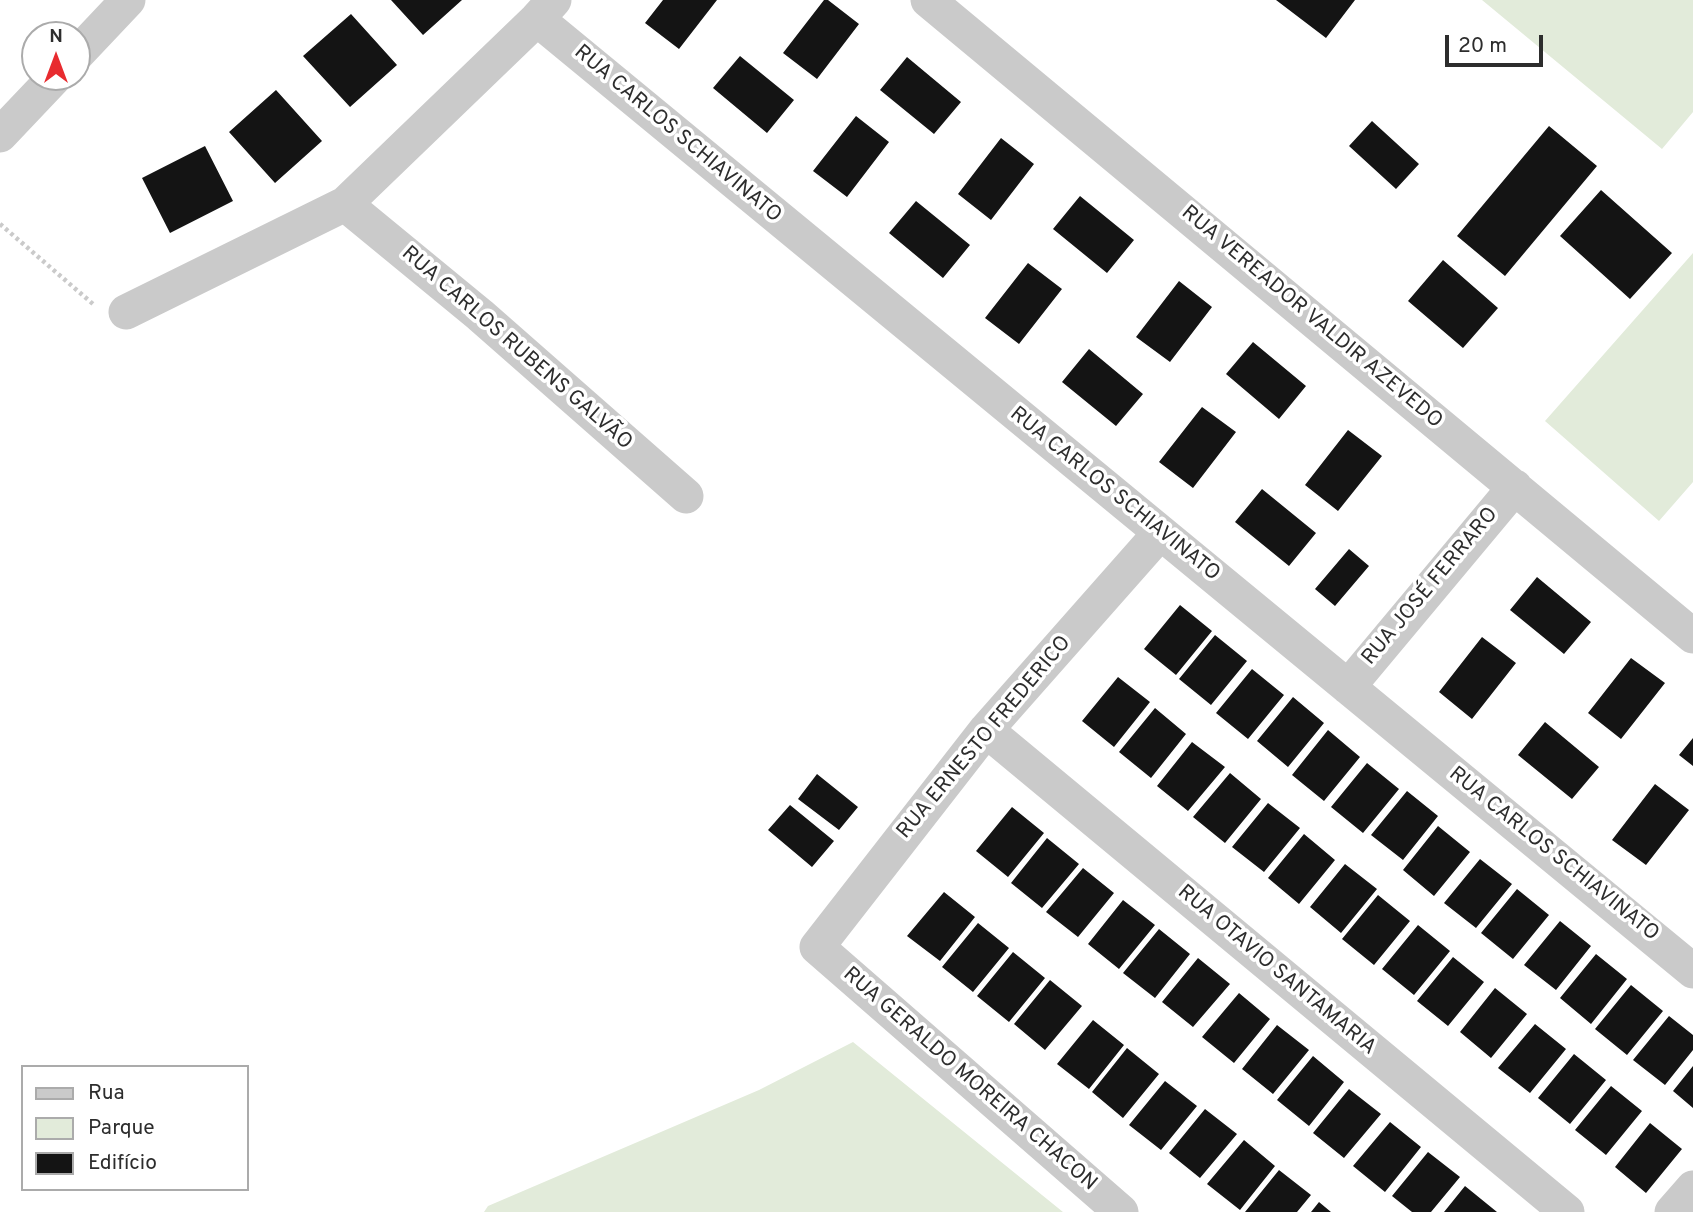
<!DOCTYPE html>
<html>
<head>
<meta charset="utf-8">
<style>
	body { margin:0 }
	#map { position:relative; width:1693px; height:1212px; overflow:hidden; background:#fff; font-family:Overpass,sans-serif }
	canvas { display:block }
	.legend { position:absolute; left:21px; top:1065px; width:228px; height:126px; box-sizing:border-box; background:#fff; border:2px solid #ababab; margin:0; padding:9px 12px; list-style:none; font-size:21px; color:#2d2d2d }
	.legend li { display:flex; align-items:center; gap:14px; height:35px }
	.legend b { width:35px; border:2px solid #ababab }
	.north { position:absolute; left:21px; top:21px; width:70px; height:70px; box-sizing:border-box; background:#fff; border:2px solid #ababab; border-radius:50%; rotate:0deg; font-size:19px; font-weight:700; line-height:28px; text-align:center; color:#2d2d2d }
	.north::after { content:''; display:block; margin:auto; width:24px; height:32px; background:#e82b2f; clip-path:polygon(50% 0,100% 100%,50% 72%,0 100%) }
	.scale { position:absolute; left:1445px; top:35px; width:98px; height:32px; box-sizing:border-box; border:4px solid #2d2d2d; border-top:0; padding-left:9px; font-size:21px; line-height:24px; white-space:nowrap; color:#2d2d2d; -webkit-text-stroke:5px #fff; paint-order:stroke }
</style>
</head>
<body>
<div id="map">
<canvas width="1693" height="1212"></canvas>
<ul class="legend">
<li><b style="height:9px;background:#cacaca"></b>Rua</li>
<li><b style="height:19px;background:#e2ebda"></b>Parque</li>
<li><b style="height:19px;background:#141414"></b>Edifício</li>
</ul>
<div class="north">N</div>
<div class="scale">20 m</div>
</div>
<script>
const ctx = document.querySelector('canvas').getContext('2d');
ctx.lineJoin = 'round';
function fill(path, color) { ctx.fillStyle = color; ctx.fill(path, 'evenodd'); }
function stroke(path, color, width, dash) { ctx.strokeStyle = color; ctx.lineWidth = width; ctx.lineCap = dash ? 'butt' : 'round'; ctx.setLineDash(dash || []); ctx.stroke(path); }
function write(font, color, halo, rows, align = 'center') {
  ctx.font = font + ' Overpass,sans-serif'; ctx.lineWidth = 7; ctx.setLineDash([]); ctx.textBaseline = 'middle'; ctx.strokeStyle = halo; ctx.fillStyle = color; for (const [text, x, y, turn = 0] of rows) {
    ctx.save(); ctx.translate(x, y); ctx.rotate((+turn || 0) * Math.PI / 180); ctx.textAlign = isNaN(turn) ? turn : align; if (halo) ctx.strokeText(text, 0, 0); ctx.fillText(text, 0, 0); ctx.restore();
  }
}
const green = new Path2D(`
	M1482,0h211v112l-31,37z
	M1693,253v229l-34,39 -114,-100z
	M853,1042l210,170h-579l4,-6 271,-116z`);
const building = new Path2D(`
	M391,0h71l-39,35z
	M663,0h54l-38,49 -34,-26z
	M824,0h4l31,24 -42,55 -34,-26z
	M1276,0h79l-29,38z
	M351,14l46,51 -47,42 -47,-51z
	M740,56l54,44 -27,33 -54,-45z
	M907,57l54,45 -27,32 -54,-44z
	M276,90l46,51 -47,42 -46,-51z
	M856,116l33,26 -42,55 -34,-26z
	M1372,121l47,43 -23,25 -47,-43z
	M1549,126l48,40 -92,110 -48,-40z
	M1001,138l33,26 -43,56 -33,-26z
	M205,146l28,55 -63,32 -28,-55z
	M1601,190l71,63 -42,46 -70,-63z
	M1080,196l54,44 -27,33 -54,-44z
	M916,201l54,44 -27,33 -54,-45z
	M1443,260l55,48 -35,40 -55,-47z
	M1028,263l34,26 -43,55 -34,-26z
	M1179,281l33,26 -42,55 -34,-25z
	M1253,342l53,44 -27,33 -53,-45z
	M1089,349l54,45 -27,32 -54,-44z
	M1202,407l34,25 -43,56 -34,-26z
	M1348,430l34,26 -44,55 -33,-26z
	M1262,489l54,44 -27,33 -54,-44z
	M1349,549l20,17 -34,40 -20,-17z
	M1537,577l54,45 -27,32 -54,-44z
	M1180,605l32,26 -36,44 -32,-26z
	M1215,635l32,26 -36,44 -32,-26z
	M1482,637l34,26 -44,56 -33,-27z
	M1631,658l34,25 -44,56 -33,-26z
	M1252,669l32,26 -36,44 -32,-26z
	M1118,677l32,25 -36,45 -32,-26z
	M1293,697l31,26 -36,44 -31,-26z
	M1155,708l31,26 -35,44 -32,-26z
	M1545,722l54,45 -27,32 -54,-44z
	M1328,730l32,27 -36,44 -32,-26z
	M1693,738v28l-14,-11z
	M1192,742l33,25 -37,44 -31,-25z
	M1367,763l32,26 -36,44 -32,-26z
	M1230,773l31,26 -36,44 -32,-26z
	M817,774l41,33 -19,23 -41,-31z
	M1655,784l34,26 -43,55 -34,-25z
	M1407,791l31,25 -35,44 -32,-25z
	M1268,803l32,25 -36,44 -32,-25z
	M790,805l44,36 -22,26 -44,-37z
	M1012,807l32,26 -36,44 -32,-26z
	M1438,826l32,26 -36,44 -31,-26z
	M1304,834l31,26 -36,44 -31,-26z
	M1047,838l32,26 -37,44 -31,-25z
	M1480,859l32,25 -36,44 -32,-25z
	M1345,864l32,25 -36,44 -31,-26z
	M1083,868l31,25 -36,44 -32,-25z
	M1517,889l32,26 -36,44 -32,-26z
	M944,892l31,25 -35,44 -33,-25z
	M1378,895l32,26 -36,44 -32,-26z
	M1123,900l32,25 -36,44 -31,-25z
	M1560,921l31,25 -35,44 -32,-25z
	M978,923l31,25 -36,44 -31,-25z
	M1418,925l32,26 -36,44 -32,-26z
	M1159,929l31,25 -35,44 -32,-25z
	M1013,952l32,26 -36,44 -32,-26z
	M1596,954l31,25 -36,45 -31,-26z
	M1453,957l31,25 -36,44 -31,-25z
	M1198,958l32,26 -37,43 -31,-25z
	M1050,980l32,26 -37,44 -31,-26z
	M1631,985l32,26 -36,44 -32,-26z
	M1495,988l32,26 -36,44 -31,-26z
	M1239,993l31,26 -36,44 -32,-26z
	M1669,1016l24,19v15l-28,35 -32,-25z
	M1093,1020l31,25 -35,44 -32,-25z
	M1535,1024l31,25 -36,44 -32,-25z
	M1277,1025l32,25 -36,44 -31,-25z
	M1127,1048l32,26 -36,44 -31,-26z
	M1574,1054l32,26 -36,44 -32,-26z
	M1313,1056l31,26 -35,44 -32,-26z
	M1693,1066v42l-20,-17z
	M1165,1081l32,25 -36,44 -32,-25z
	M1611,1086l31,25 -36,44 -31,-25z
	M1349,1089l32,25 -37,44 -31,-25z
	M1205,1109l32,25 -37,44 -31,-25z
	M1390,1122l31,25 -36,45 -32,-26z
	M1650,1123l32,26 -36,44 -31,-26z
	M1244,1140l31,26 -35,44 -33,-26z
	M1428,1152l32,25 -29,35h-19l-20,-16z
	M1279,1170l32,25 -14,17h-52z
	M1465,1186l32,26h-53z
	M1319,1202l12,10h-20z`);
const path = new Path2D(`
	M0,224l93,80`);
const minor = new Path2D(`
	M928,0l765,636
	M537,19l1156,952
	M77,54l51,-54
	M0,135l55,-58
	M345,204l135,111 206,181
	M126,312l219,-108 192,-185 17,-19
	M1348,687l167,-200
	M986,730l581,482
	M1121,1212l-304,-265 169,-217 174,-197
	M1672,1212l21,-24`);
const streetNames = [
	["RUA CARLOS SCHIAVINATO",677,135,40],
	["RUA VEREADOR VALDIR AZEVEDO",1311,318,40],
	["RUA CARLOS RUBENS GALVÃO",516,349,41],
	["RUA CARLOS SCHIAVINATO",1114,495,39],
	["RUA JOSÉ FERRARO",1431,587,-50],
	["RUA ERNESTO FREDERICO",985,738,-50],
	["RUA CARLOS SCHIAVINATO",1553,855,39],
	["RUA OTAVIO SANTAMARIA",1276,971,40],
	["RUA GERALDO MOREIRA CHACON",969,1080,41]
];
fill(green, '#e2ebda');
fill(building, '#141414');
stroke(path, '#cacaca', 4.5, [3.5, 3.5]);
stroke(minor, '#cacaca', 35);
write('21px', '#2d2d2d', '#fff', streetNames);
</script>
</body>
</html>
